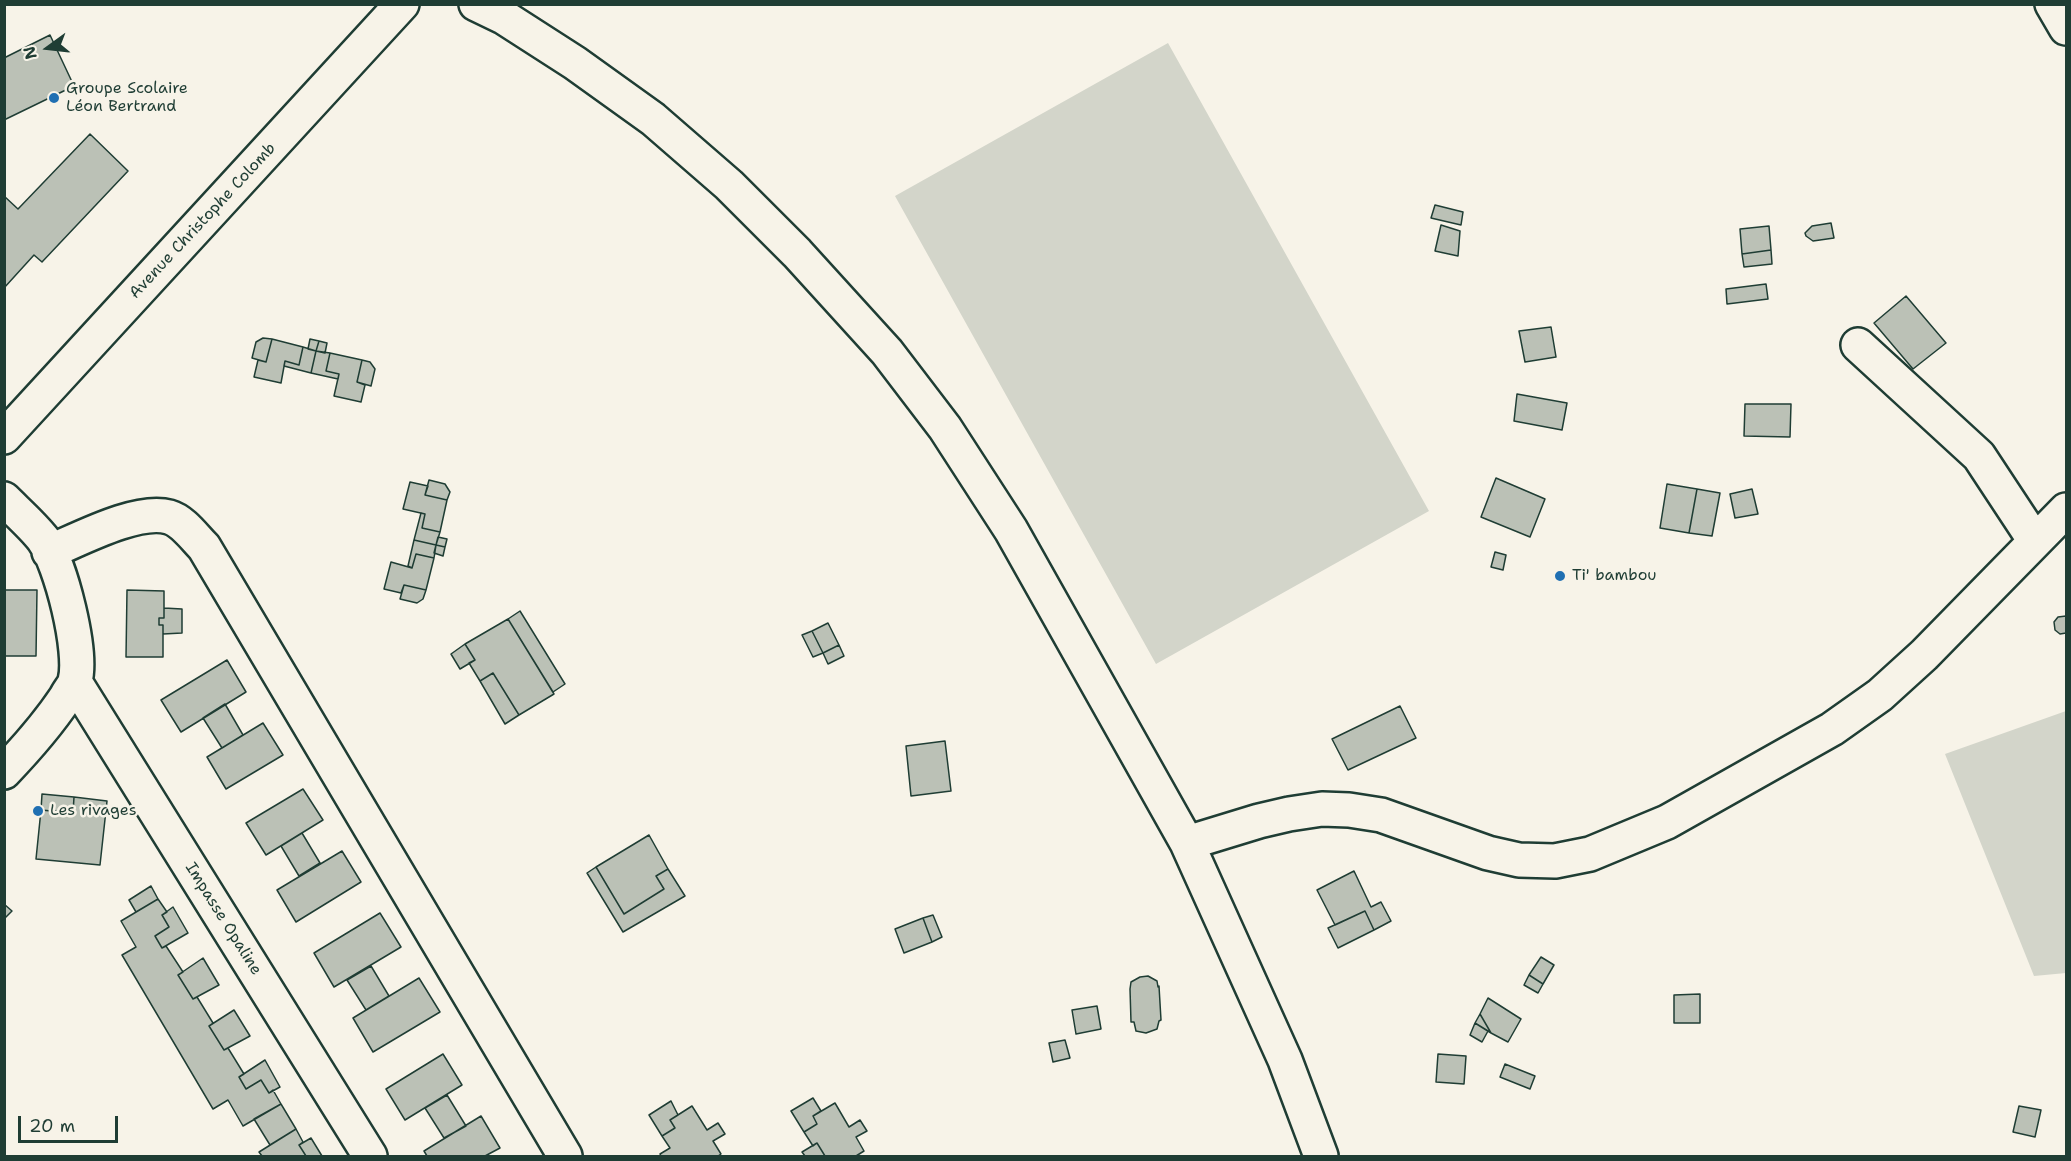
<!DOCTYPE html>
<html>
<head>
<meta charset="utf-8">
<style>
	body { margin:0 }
	#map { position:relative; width:2071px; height:1161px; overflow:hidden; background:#f7f3e8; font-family:"Shantell Sans",sans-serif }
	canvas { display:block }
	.frame { position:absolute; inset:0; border:6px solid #1f3d34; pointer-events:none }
	.north { position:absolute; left:18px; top:18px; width:60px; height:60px; -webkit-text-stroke:4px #f7f3e8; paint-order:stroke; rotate:255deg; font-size:16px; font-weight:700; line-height:24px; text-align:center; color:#1f3d34 }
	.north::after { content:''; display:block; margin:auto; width:21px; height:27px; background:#1f3d34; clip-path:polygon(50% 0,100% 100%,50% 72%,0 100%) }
	.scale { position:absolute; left:18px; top:1116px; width:100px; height:27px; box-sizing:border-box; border:3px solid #1f3d34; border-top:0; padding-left:8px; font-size:18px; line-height:21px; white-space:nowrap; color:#1f3d34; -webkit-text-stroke:4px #f7f3e8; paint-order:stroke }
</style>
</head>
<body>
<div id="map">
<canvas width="2071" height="1161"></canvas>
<div class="frame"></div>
<div class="north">N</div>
<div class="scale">20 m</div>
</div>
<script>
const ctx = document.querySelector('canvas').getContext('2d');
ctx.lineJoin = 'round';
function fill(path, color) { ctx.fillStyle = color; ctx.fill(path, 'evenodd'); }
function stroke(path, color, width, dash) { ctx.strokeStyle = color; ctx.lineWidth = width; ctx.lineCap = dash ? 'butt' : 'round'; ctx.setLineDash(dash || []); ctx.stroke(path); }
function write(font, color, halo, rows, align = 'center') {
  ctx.font = font + ' "Shantell Sans",sans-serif'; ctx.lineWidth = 5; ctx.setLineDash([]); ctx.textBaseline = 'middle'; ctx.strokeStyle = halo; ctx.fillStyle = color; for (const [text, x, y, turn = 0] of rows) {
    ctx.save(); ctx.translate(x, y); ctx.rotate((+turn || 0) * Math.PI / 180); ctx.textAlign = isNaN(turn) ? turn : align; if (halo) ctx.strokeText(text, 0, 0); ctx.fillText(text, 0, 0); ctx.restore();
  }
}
const green = new Path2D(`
	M1168,43l261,468 -273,153 -261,-468z
	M2066,711v262l-32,3 -89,-222z`);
const building = new Path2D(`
	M50,35l24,51 -70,34v-62z
	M90,134l38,37 -86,91 -8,-7 -30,33v-92l14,13z
	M1435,205l28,7 -2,13 -30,-7z
	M1831,223l3,15 -21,3 -7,-5 -1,-3 7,-7z
	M1441,225l19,6 -2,25 -23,-5z
	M1769,226l2,24 -29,4 -2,-25z
	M1771,250l1,14 -28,3 -2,-13z
	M1766,284l2,15 -41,5 -1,-15z
	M1906,296l40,47 -33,26 -39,-46z
	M1551,327l5,30 -31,5 -6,-31z
	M263,338l9,1 -6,23 -14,-4 4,-16z
	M272,339l31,8 -4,18 -14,-4 -4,22 -27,-6 4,-17 8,2z
	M310,339l9,2 -3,10 -8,-2z
	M319,341l8,2 -2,10 -9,-2z
	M303,347l13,4 -5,22 -27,-7 1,-5 14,4z
	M316,351l14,2 -4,18 13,3 -1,5 -27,-6z
	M330,353l32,7 -5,22 8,3 -4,17 -27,-6 5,-22 -13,-3z
	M362,360l8,2 5,7 -4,17 -14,-4z
	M1517,394l50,9 -5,27 -48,-9z
	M1745,404h46l-1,33 -46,-1z
	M1496,478l49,21 -15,38 -49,-20z
	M429,480l16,4 5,8 -3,8 -22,-5z
	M410,482l18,4 -3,9 22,5 -7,32 -18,-4 3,-14 -22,-5z
	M1667,484l30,5 -8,44 -29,-5z
	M1697,489l23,4 -8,43 -23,-3z
	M1752,489l6,25 -23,4 -5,-24z
	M421,513l4,1 -3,14 18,4 -4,13 -22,-5z
	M438,537l9,2 -2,8 -9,-2z
	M414,540l22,5 -2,13 -18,-4 -4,14 -4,-2z
	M436,545l9,2 -2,9 -9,-3z
	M1495,552l11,3 -3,15 -12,-3z
	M416,554l18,4 -8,32 -22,-5 -3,8 -17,-4 7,-27 21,6z
	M404,585l22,5 -3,9 -6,4 -17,-4z
	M4,590h33l-1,66h-32z
	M127,590l37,1v27h-5v7h4v32h-37z
	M164,608l18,1v24l-19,1v-9h-4v-7h5z
	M520,611l45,73 -12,8 -45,-73z
	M2066,616v17l-6,1 -5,-4 -1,-8 4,-5z
	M508,619l46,75 -35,21 -26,-42 -13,8 -11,-18 6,-3 -10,-16z
	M828,623l11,22 -16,8 -11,-22z
	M812,631l11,22 -10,4 -11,-22z
	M465,644l10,16 -15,9 -9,-15z
	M839,645l5,11 -16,8 -5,-11z
	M227,660l19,32 -65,40 -20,-32z
	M493,673l26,42 -14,9 -25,-43z
	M225,704l18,31 -21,13 -19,-30z
	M1400,706l16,32 -68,32 -16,-31z
	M263,723l20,32 -57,34 -19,-32z
	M945,741l6,50 -40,5 -5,-50z
	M303,789l20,31 -57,35 -20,-32z
	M42,794l32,3 -1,16 -32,-3z
	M74,797l33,4 -7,64 -64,-6 5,-49 32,3z
	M302,833l18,30 -21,13 -18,-30z
	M649,835l19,34 -12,7 8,13 -40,25 -28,-47z
	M342,851l19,31 -65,40 -19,-32z
	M596,867l28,47 40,-25 -8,-13 12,-7 17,27 -62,36 -36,-59z
	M1354,871l17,36 10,-5 10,19 -17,9 -9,-19 -30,14 -18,-35z
	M151,886l7,13 -22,13 -7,-12z
	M158,899l9,13 -5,3 7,12 -14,9 7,12 4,-2 17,26 -5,3 15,24 4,-2 16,26 -4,3 15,24 4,-2 16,26 -5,3 7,12 15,-9 8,13 4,-3 8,14 -38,22 -15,-26 -15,9 -91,-154 14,-8 -15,-26z
	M4,904l8,7 -8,8z
	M173,907l15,26 -26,15 -7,-12 14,-9 -7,-12z
	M1365,911l9,19 -36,18 -10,-20z
	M380,913l21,34 -67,40 -20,-34z
	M933,915l9,22 -10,5 -9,-24z
	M923,918l9,24 -28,11 -9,-24z
	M1541,957l13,8 -11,19 -14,-9z
	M203,958l16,27 -26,14 -15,-24z
	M371,966l18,30 -23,14 -19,-30z
	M1529,975l14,9 -5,9 -14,-8z
	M1148,976l9,5 1,6 1,-1 2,34 -2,1 -2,8 -11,4 -10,-2 -2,-9h-3l-1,-33 1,-7 9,-5z
	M419,978l21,34 -67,40 -20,-34z
	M1700,994v29h-26v-28z
	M1488,998l33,21 -13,23 -17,-9 -11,-19z
	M1097,1006l4,23 -25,5 -4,-24z
	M234,1010l16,26 -26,14 -15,-24z
	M1480,1014l11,19 -16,-10z
	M1475,1023l13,8 -6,11 -12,-7z
	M1065,1040l5,18 -17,4 -4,-19z
	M443,1054l19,31 -57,35 -19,-31z
	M1438,1054l28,2 -2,28 -28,-2z
	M265,1060l15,27 -11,6 -8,-13 -15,9 -7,-12z
	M1505,1064l30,12 -5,13 -30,-12z
	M447,1095l19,31 -22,12 -19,-30z
	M813,1098l8,13 -8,5 4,8 -13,8 -13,-21z
	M671,1101l7,14 -8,5 5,8 -13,8 -13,-21z
	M835,1103l14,24 11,-7 7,11 -11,6 8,14 -8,5h-31l-8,-13 -4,3 -9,-14 13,-8 -4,-8z
	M281,1104l15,25 -26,16 -16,-26z
	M692,1106l15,24 11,-7 7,11 -12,7 8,13 -3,2h-57l-1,-2 10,-6 -8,-12 13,-8 -5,-8z
	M2019,1106l22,4 -6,27 -22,-5z
	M481,1116l19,32 -15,8h-58l-3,-5z
	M296,1129l7,13 -4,3 7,11h-44l-3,-4z
	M311,1138l11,18h-16l-7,-11z
	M817,1143l8,13h-20l-3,-4z`);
const street = new Path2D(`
	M476,4l29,14 70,45 78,56 76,66 68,68 90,99 58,76 66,102 176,313 98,217 36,96
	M2052,4l14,24
	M1858,345l121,111 56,85
	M4,499c13,13 28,26 39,40 18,25 40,113 32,142 -1,5 -7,11 -9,16 -18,27 -39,51 -62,75
	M49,552c29,-12 88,-44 120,-35 14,4 25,20 35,30l361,609
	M75,682l295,474
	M1187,843l72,-22 30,-7 33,-5 27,1 32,5 107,38 31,7 36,1 35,-7 77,-32 165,-93 48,-34 44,-40 142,-145`);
const secondary = new Path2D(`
	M4,437l398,-433`);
const markers = [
	[54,98,6,"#1f6fb2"],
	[1560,576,6,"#1f6fb2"],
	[38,811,6,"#1f6fb2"]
];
const poiNames = [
	["Groupe Scolaire",66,89],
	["Léon Bertrand",66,107],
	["Ti' bambou",1572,576],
	["Les rivages",50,811]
];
const streetNames = [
	["Avenue Christophe Colomb",203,221,-47],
	["Impasse Opaline",223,919,58]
];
fill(green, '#d3d5ca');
fill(building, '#bbc1b6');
stroke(building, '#1f3d34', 1.5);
stroke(street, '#1f3d34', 38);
stroke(secondary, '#1f3d34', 38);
stroke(street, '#f7f3e8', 33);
stroke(secondary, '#f7f3e8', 33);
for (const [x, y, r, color] of markers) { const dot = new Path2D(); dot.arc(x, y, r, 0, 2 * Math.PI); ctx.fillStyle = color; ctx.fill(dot); stroke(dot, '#f7f3e8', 2); }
write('16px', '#1f3d34', '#f7f3e8', poiNames, 'left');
write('16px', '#1f3d34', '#f7f3e8', streetNames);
</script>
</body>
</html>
